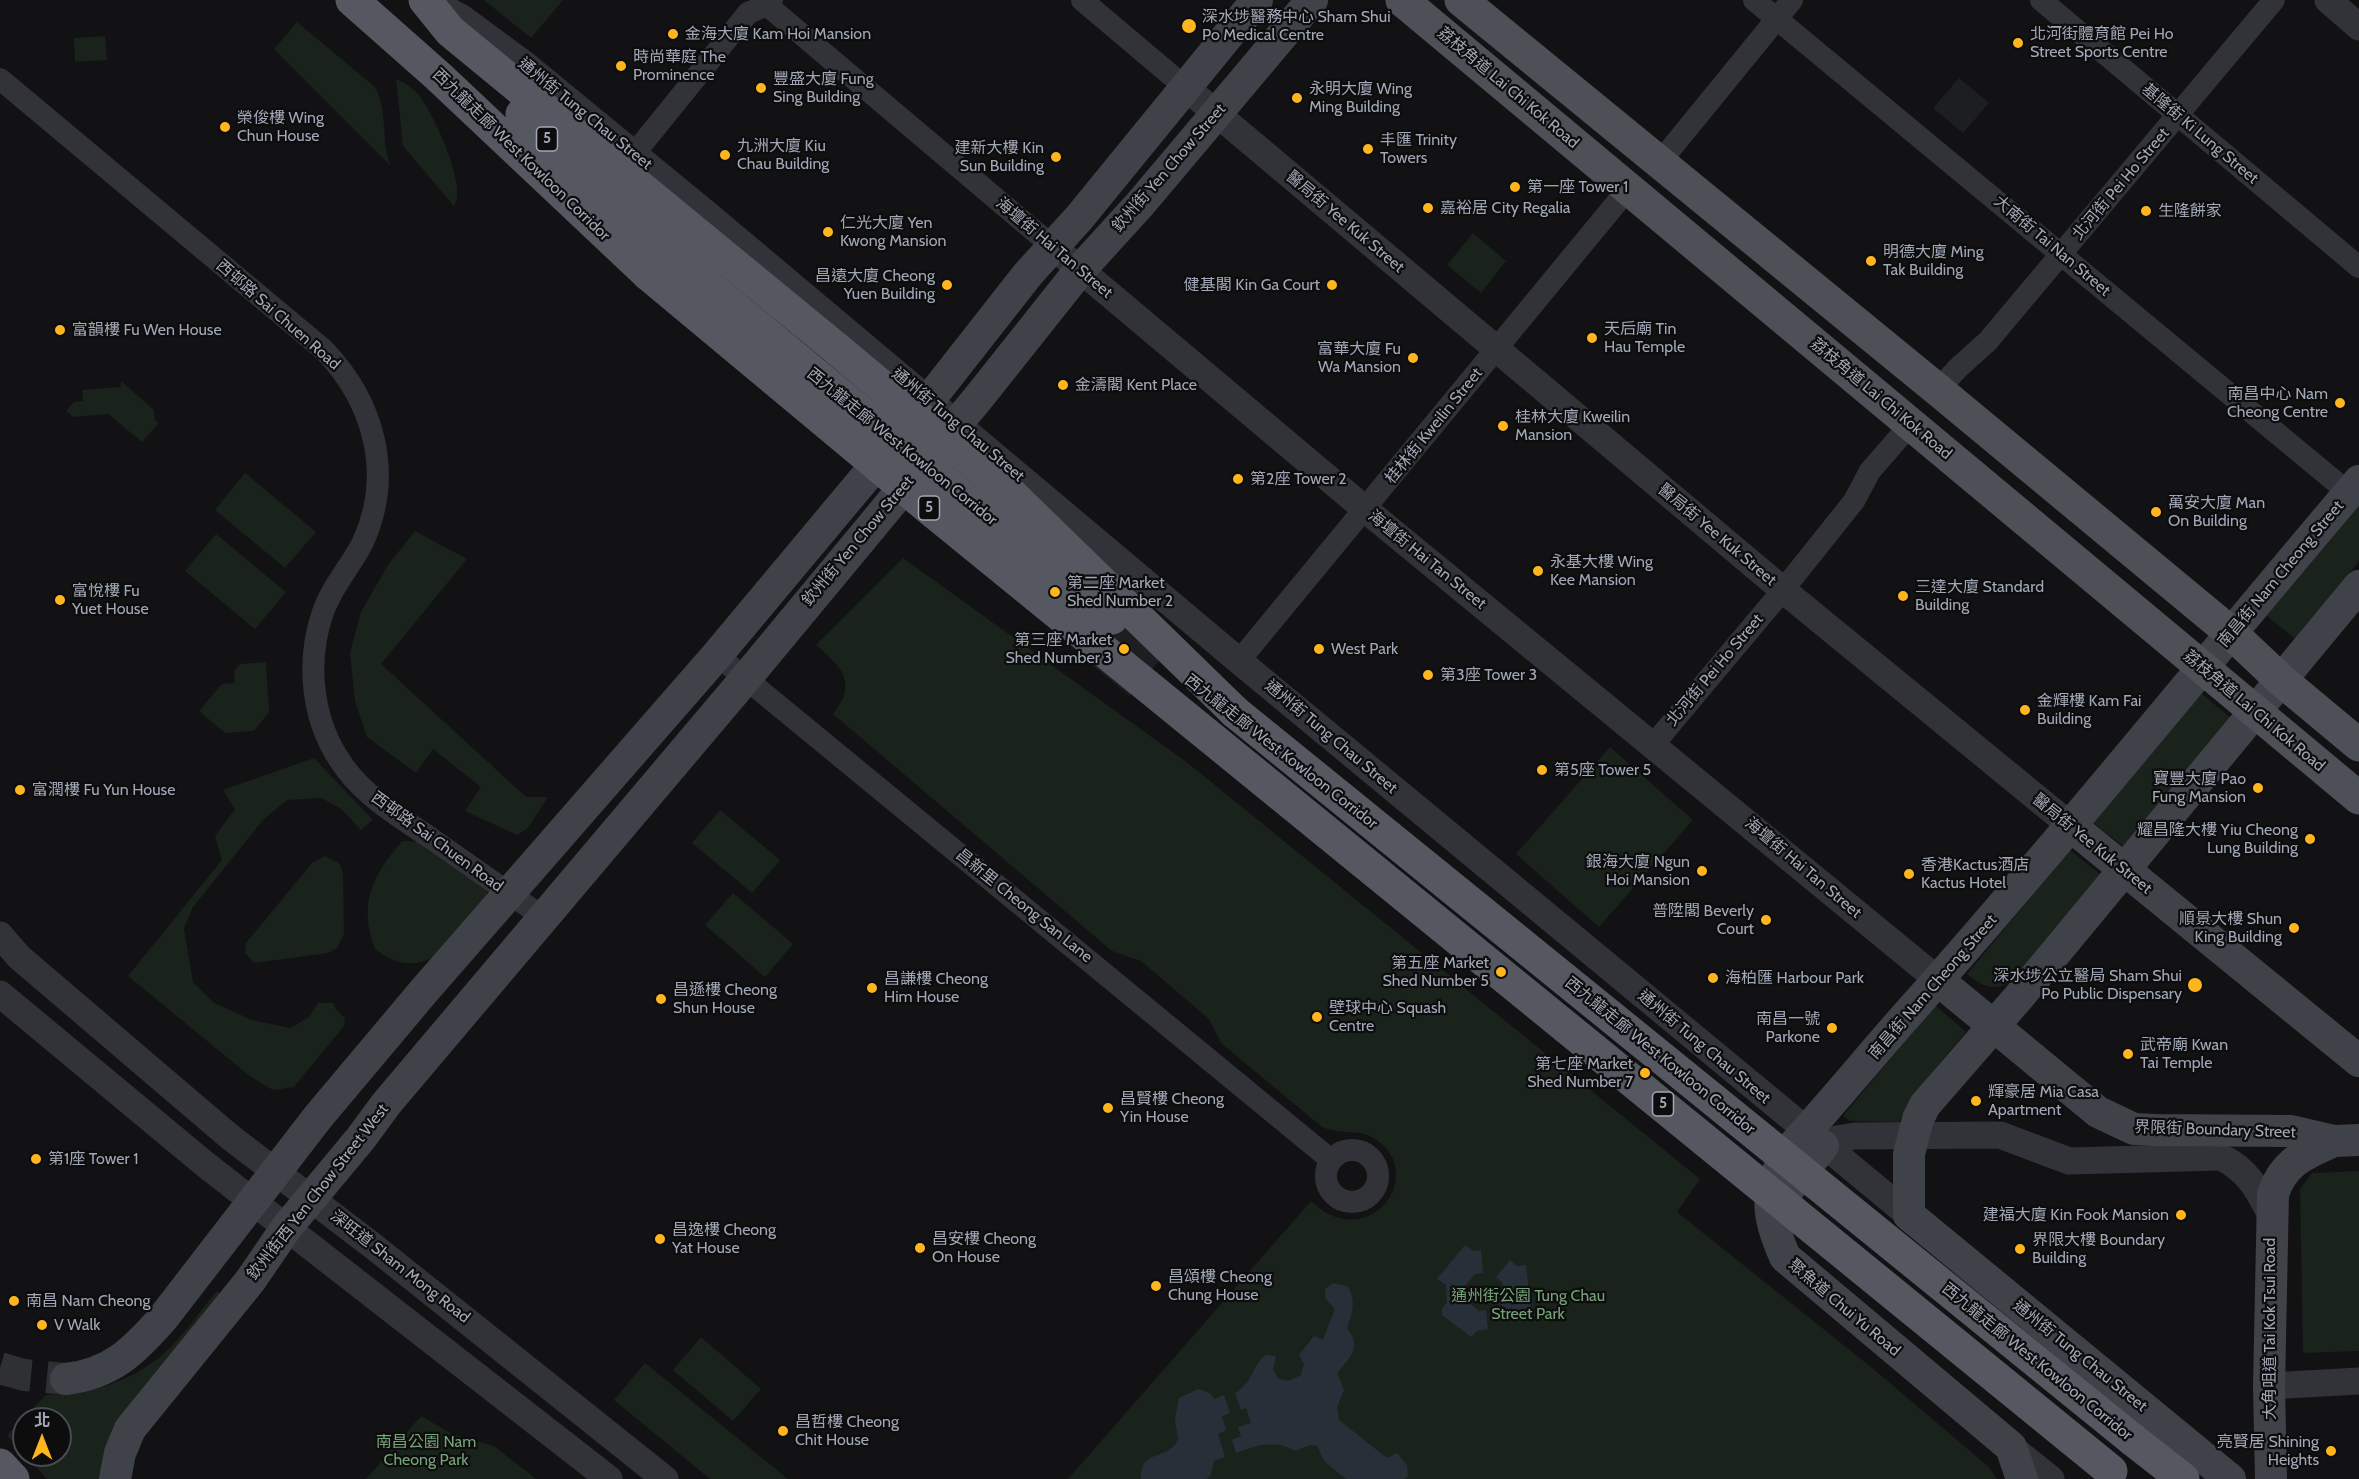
<!DOCTYPE html>
<html>
<head>
<meta charset="utf-8">
<style>
	body { margin:0 }
	#map { position:relative; width:2359px; height:1479px; overflow:hidden; background:#121214; font-family:Cabin,"Noto Sans TC",sans-serif }
	canvas { display:block }
	.north { position:absolute; left:12px; top:1407px; width:60px; height:60px; box-sizing:border-box; background:#0d0d0e; border:2px solid #484b51; border-radius:50%; rotate:0deg; font-size:16px; font-weight:700; line-height:24px; text-align:center; color:#a1a7b6 }
	.north::after { content:''; display:block; margin:auto; width:21px; height:27px; background:#ffb61e; clip-path:polygon(50% 0,100% 100%,50% 72%,0 100%) }
</style>
</head>
<body>
<div id="map">
<canvas width="2359" height="1479"></canvas>
<div class="north">北</div>
</div>
<script>
const ctx = document.querySelector('canvas').getContext('2d');
ctx.lineJoin = 'round';
function fill(path, color) { ctx.fillStyle = color; ctx.fill(path, 'evenodd'); }
function stroke(path, color, width, dash) { ctx.strokeStyle = color; ctx.lineWidth = width; ctx.lineCap = dash ? 'butt' : 'round'; ctx.setLineDash(dash || []); ctx.stroke(path); }
function write(font, color, halo, rows, align = 'center') {
  ctx.font = font + ' Cabin,"Noto Sans TC",sans-serif'; ctx.lineWidth = 4.5; ctx.setLineDash([]); ctx.textBaseline = 'middle'; ctx.strokeStyle = halo; ctx.fillStyle = color; for (const [text, x, y, turn = 0] of rows) {
    ctx.save(); ctx.translate(x, y); ctx.rotate((+turn || 0) * Math.PI / 180); ctx.textAlign = isNaN(turn) ? turn : align; if (halo) ctx.strokeText(text, 0, 0); ctx.fillText(text, 0, 0); ctx.restore();
  }
}
const built = new Path2D(`
	M1959,78l30,25 -26,30 -30,-25z
	M1118,601l54,44 -42,51 -54,-44z`);
const green = new Path2D(`
	M484,0h79l-32,38z
	M297,22l78,65c13,23 6,53 15,78l-116,-116z
	M105,36l2,24 -32,2 -1,-24z
	M396,79c8,3 18,10 23,16 14,18 49,91 35,111l-51,-60z
	M1473,233l33,28 -25,32 -34,-28z
	M121,381l33,29 1,10 4,3 -17,19 -34,-28 -35,3 -7,-6 8,-9 9,-1 -1,-11 39,-3z
	M245,473l71,59 -31,36 -70,-58z
	M2359,502v59l-64,78 -29,-24z
	M415,531l52,28 -86,105 145,133h22l-20,31 -11,7 -52,-24 16,-24 -48,-38 -17,24 -49,-36 -12,-36 -5,-48 11,-41 27,-47z
	M216,534l70,58 -31,37 -70,-58z
	M903,558l286,206 511,415 -23,33 194,155 118,100 8,12h-929l243,-278c56,55 119,-26 64,-62 -16,-11 -36,-4 -53,-12l-101,-84 -12,-24 -68,-58 -29,-10 -279,-237c25,-31 9,-47 -17,-69z
	M266,662l3,50 -15,19 -29,2 -26,-22 23,-27 13,-1 -1,-12 6,-7z
	M2201,693l30,25 -108,128 -30,-24z
	M1610,747l83,73 -94,107 -83,-73z
	M314,758l59,62 -12,10 -21,-22 -19,-10 -34,2 -24,20 -70,87 -9,21 9,54 21,21 38,17 38,8 19,-11 9,-14h15l4,8 8,7 -1,8 -50,61 -21,3 -22,-13 -123,-101 94,-116 -7,-24 20,-27 -12,-19z
	M720,810l60,50 -28,33 -60,-50z
	M402,841l28,1 56,45 2,12c-22,28 -49,75 -92,62 -7,-2 -15,-8 -21,-12 -17,-47 -3,-72 27,-108z
	M2070,850l31,25 -89,106c-17,12 -31,5 -45,-7z
	M325,856l14,7 4,10 1,61 -7,14 -9,5 -74,10 -9,-10 1,-10 67,-81z
	M733,893l60,51 -28,33 -60,-52z
	M1935,1005l31,27 -53,63 -14,27 -49,-1 -7,-5z
	M2359,1171v180l-56,2 -3,-164 12,-16z
	M217,1291l5,4 -120,184h-55l-22,-24h35v-36h-36v35l-17,-19 39,-40c41,0 85,-13 116,-40 21,-18 37,-43 55,-64z
	M701,1337l60,52 -28,32 -60,-51z
	M645,1363l143,116h-78l-96,-79z
	M421,1416l31,18 42,12 42,33h-170z`);
const water = new Path2D(`
	M1465,1245l8,6 8,-1 2,23 -8,1 -10,12 2,15 12,10 7,-1 2,19 -11,2 -6,6 -29,-22v-6l5,-7 -1,-17 -9,-6z
	M1510,1260l7,6 9,-1 5,43 -13,2 -4,6 -15,-13 5,-6 -2,-15 -6,-5z
	M1333,1283l14,3c10,12 5,29 0,42 15,19 4,29 -10,45l7,17 -7,17 2,13 48,38 10,-5 10,12 1,11 -4,3h-58l-21,-17 -8,-16 -7,-1 -15,6c-20,-12 -37,-6 -59,2l-4,-13 9,-4 -3,-9 13,-4 -5,-15 -5,2 -6,-17c19,-11 16,-27 31,-38l10,1 -3,14 6,9 10,2 12,-6 3,-11 -5,-9 15,-19 9,4 12,-31 -10,-11v-9z
	M1198,1389l12,4 4,6 10,-4 6,18 -8,3 4,14 -8,4 7,23 -11,4 -3,13 -4,5h-66c-1,-31 25,-17 37,-39l-3,-21 4,-21z`);
const secondaryTunnel = new Path2D(`
	M0,1368l24,7 42,4`);
const minor = new Path2D(`
	M761,0l291,246
	M1082,0l103,87
	M1754,0l595,493
	M2041,0l318,267
	M0,79l324,271c50,52 70,124 39,192 -12,24 -31,44 -40,70 -18,52 -11,112 22,156 22,30 56,50 87,71 37,26 74,52 111,78
	M634,154l114,-141 19,-8 5,-5
	M1660,162l132,-162
	M1938,390l20,-22 30,-27 286,-341
	M717,655l614,505
	M1239,661l389,-472
	M1653,745l130,-155 71,-89 16,-30 40,-46
	M1326 1176a26 26 0 1 1 52 0a26 26 0 1 1-52 0Z`);
const tertiary = new Path2D(`
	M428,0l34,18 61,45 185,152 531,446 670,554
	M2328,0l31,27
	M1185,87l598,503 288,236
	M1052,246l314,264 572,470
	M0,935l19,22 211,180 143,109 292,233
	M0,994l206,171 403,314
	M1823,1146l14,-7 18,-3 145,-1 69,26 152,-4c27,13 37,33 50,58
	M2269,1386l90,-5
	M2011,1447l40,32`);
const secondary = new Path2D(`
	M2071,826l288,235
	M1938,980l160,132 36,17 21,1 136,1 43,10 25,-1
	M1786,1192l37,-46
	M66,1379c45,-5 68,-28 97,-61l155,-201 105,-125 294,-337 198,-237 113,-144 51,-56 178,-218
	M115,1479l5,-26 10,-24 120,-148 37,-54 74,-89 25,-34 360,-426 233,-281 101,-127 61,-67 171,-203
	M2022,1479l-11,-32 -226,-190c-19,-44 -22,-67 6,-109 42,-46 81,-94 122,-140 153,-172 297,-352 446,-527
	M2230,1479l-321,-264v-61l9,-35 7,-14 93,-107 341,-412
	M2271,1479l-2,-93 4,-192c11,-33 32,-40 61,-53`);
const primary = new Path2D(`
	M1402,0l957,798
	M1461,0l477,390 292,242 51,48 78,65`);
const trunk = new Path2D(`
	M352,0l86,76 210,198
	M425,0l25,31 387,318
	M522,114l147,139
	M953,446l59,49 223,217
	M992,521l120,97
	M2133,1440l50,39
	M0,1465l13,14`);
const trunkBridge = new Path2D(`
	M669,253l323,268
	M648,274l282,235 1181,962
	M837,349l116,97
	M1235,712l898,728`);
const markers = [
	[1189,26,8,"#ffb61e"],
	[673,34,6,"#ffb61e"],
	[2018,43,6,"#ffb61e"],
	[621,66,6,"#ffb61e"],
	[761,88,6,"#ffb61e"],
	[1297,98,6,"#ffb61e"],
	[225,127,6,"#ffb61e"],
	[1368,149,6,"#ffb61e"],
	[725,155,6,"#ffb61e"],
	[1056,157,6,"#ffb61e"],
	[1515,187,6,"#ffb61e"],
	[1428,208,6,"#ffb61e"],
	[2146,211,6,"#ffb61e"],
	[828,232,6,"#ffb61e"],
	[1871,261,6,"#ffb61e"],
	[947,285,6,"#ffb61e"],
	[1332,285,6,"#ffb61e"],
	[60,330,6,"#ffb61e"],
	[1592,338,6,"#ffb61e"],
	[1413,358,6,"#ffb61e"],
	[1063,385,6,"#ffb61e"],
	[2340,403,6,"#ffb61e"],
	[1503,426,6,"#ffb61e"],
	[1238,479,6,"#ffb61e"],
	[2156,512,6,"#ffb61e"],
	[1538,571,6,"#ffb61e"],
	[1055,592,6,"#ffb61e"],
	[1903,596,6,"#ffb61e"],
	[60,600,6,"#ffb61e"],
	[1124,649,6,"#ffb61e"],
	[1319,649,6,"#ffb61e"],
	[1428,675,6,"#ffb61e"],
	[2025,710,6,"#ffb61e"],
	[1542,770,6,"#ffb61e"],
	[2258,788,6,"#ffb61e"],
	[20,790,6,"#ffb61e"],
	[2310,839,6,"#ffb61e"],
	[1702,871,6,"#ffb61e"],
	[1909,874,6,"#ffb61e"],
	[1766,920,6,"#ffb61e"],
	[2294,928,6,"#ffb61e"],
	[1501,972,6,"#ffb61e"],
	[1713,978,6,"#ffb61e"],
	[2195,985,8,"#ffb61e"],
	[872,988,6,"#ffb61e"],
	[661,999,6,"#ffb61e"],
	[1317,1017,6,"#ffb61e"],
	[1832,1028,6,"#ffb61e"],
	[2128,1054,6,"#ffb61e"],
	[1645,1073,6,"#ffb61e"],
	[1976,1101,6,"#ffb61e"],
	[1108,1108,6,"#ffb61e"],
	[36,1159,6,"#ffb61e"],
	[2181,1215,6,"#ffb61e"],
	[660,1239,6,"#ffb61e"],
	[920,1248,6,"#ffb61e"],
	[2020,1249,6,"#ffb61e"],
	[1156,1286,6,"#ffb61e"],
	[14,1301,6,"#ffb61e"],
	[42,1325,6,"#ffb61e"],
	[783,1431,6,"#ffb61e"],
	[2331,1451,6,"#ffb61e"]
];
const shields = [
	[547,139,21],
	[929,508,21],
	[1663,1104,21]
];
const shieldNames = [
	["5",547,139],
	["5",929,508],
	["5",1663,1104]
];
const poiNames = [
	["深水埗醫務中心 Sham Shui",1202,17],
	["Po Medical Centre",1202,35],
	["金海大廈 Kam Hoi Mansion",685,34],
	["北河街體育館 Pei Ho",2030,34],
	["Street Sports Centre",2030,52],
	["時尚華庭 The",633,57],
	["Prominence",633,75],
	["豐盛大廈 Fung",773,79],
	["Sing Building",773,97],
	["永明大廈 Wing",1309,89],
	["Ming Building",1309,107],
	["榮俊樓 Wing",237,118],
	["Chun House",237,136],
	["丰匯 Trinity",1380,140],
	["Towers",1380,158],
	["九洲大廈 Kiu",737,146],
	["Chau Building",737,164],
	["建新大樓 Kin",1044,148,"right"],
	["Sun Building",1044,166,"right"],
	["第一座 Tower 1",1527,187],
	["嘉裕居 City Regalia",1440,208],
	["生隆餅家",2158,211],
	["仁光大廈 Yen",840,223],
	["Kwong Mansion",840,241],
	["明德大廈 Ming",1883,252],
	["Tak Building",1883,270],
	["昌遠大廈 Cheong",935,276,"right"],
	["Yuen Building",935,294,"right"],
	["健基閣 Kin Ga Court",1320,285,"right"],
	["天后廟 Tin",1604,329],
	["Hau Temple",1604,347],
	["富韻樓 Fu Wen House",72,330],
	["富華大廈 Fu",1401,349,"right"],
	["Wa Mansion",1401,367,"right"],
	["金濤閣 Kent Place",1075,385],
	["南昌中心 Nam",2328,394,"right"],
	["Cheong Centre",2328,412,"right"],
	["桂林大廈 Kweilin",1515,417],
	["Mansion",1515,435],
	["第2座 Tower 2",1250,479],
	["萬安大廈 Man",2168,503],
	["On Building",2168,521],
	["永基大樓 Wing",1550,562],
	["Kee Mansion",1550,580],
	["第二座 Market",1067,583],
	["Shed Number 2",1067,601],
	["三達大廈 Standard",1915,587],
	["Building",1915,605],
	["富悅樓 Fu",72,591],
	["Yuet House",72,609],
	["第三座 Market",1112,640,"right"],
	["Shed Number 3",1112,658,"right"],
	["West Park",1331,649],
	["第3座 Tower 3",1440,675],
	["金輝樓 Kam Fai",2037,701],
	["Building",2037,719],
	["第5座 Tower 5",1554,770],
	["寶豐大廈 Pao",2246,779,"right"],
	["Fung Mansion",2246,797,"right"],
	["富潤樓 Fu Yun House",32,790],
	["耀昌隆大樓 Yiu Cheong",2298,830,"right"],
	["Lung Building",2298,848,"right"],
	["銀海大廈 Ngun",1690,862,"right"],
	["Hoi Mansion",1690,880,"right"],
	["香港Kactus酒店",1921,865],
	["Kactus Hotel",1921,883],
	["普陞閣 Beverly",1754,911,"right"],
	["Court",1754,929,"right"],
	["順景大樓 Shun",2282,919,"right"],
	["King Building",2282,937,"right"],
	["第五座 Market",1489,963,"right"],
	["Shed Number 5",1489,981,"right"],
	["深水埗公立醫局 Sham Shui",2182,976,"right"],
	["Po Public Dispensary",2182,994,"right"],
	["海柏匯 Harbour Park",1725,978],
	["昌謙樓 Cheong",884,979],
	["Him House",884,997],
	["昌遜樓 Cheong",673,990],
	["Shun House",673,1008],
	["壁球中心 Squash",1329,1008],
	["Centre",1329,1026],
	["南昌一號",1820,1019,"right"],
	["Parkone",1820,1037,"right"],
	["武帝廟 Kwan",2140,1045],
	["Tai Temple",2140,1063],
	["第七座 Market",1633,1064,"right"],
	["Shed Number 7",1633,1082,"right"],
	["輝豪居 Mia Casa",1988,1092],
	["Apartment",1988,1110],
	["昌賢樓 Cheong",1120,1099],
	["Yin House",1120,1117],
	["第1座 Tower 1",48,1159],
	["建福大廈 Kin Fook Mansion",2169,1215,"right"],
	["昌逸樓 Cheong",672,1230],
	["Yat House",672,1248],
	["昌安樓 Cheong",932,1239],
	["On House",932,1257],
	["界限大樓 Boundary",2032,1240],
	["Building",2032,1258],
	["昌頌樓 Cheong",1168,1277],
	["Chung House",1168,1295],
	["南昌 Nam Cheong",26,1301],
	["V Walk",54,1325],
	["昌哲樓 Cheong",795,1422],
	["Chit House",795,1440],
	["亮賢居 Shining",2319,1442,"right"],
	["Heights",2319,1460,"right"]
];
const streetNames = [
	["荔枝角道 Lai Chi Kok Road",1508,88,40],
	["通州街 Tung Chau Street",585,114,39],
	["基隆街 Ki Lung Street",2200,134,40],
	["西九龍走廊 West Kowloon Corridor",521,155,44],
	["欽州街 Yen Chow Street",1169,168,-49],
	["北河街 Pei Ho Street",2121,184,-50],
	["醫局街 Yee Kuk Street",1345,222,40],
	["大南街 Tai Nan Street",2052,246,40],
	["海壇街 Hai Tan Street",1054,248,40],
	["西邨路 Sai Chuen Road",278,315,41],
	["荔枝角道 Lai Chi Kok Road",1881,399,40],
	["通州街 Tung Chau Street",958,425,40],
	["桂林街 Kweilin Street",1434,426,-51],
	["西九龍走廊 West Kowloon Corridor",902,447,39],
	["醫局街 Yee Kuk Street",1717,535,40],
	["欽州街 Yen Chow Street",858,541,-50],
	["海壇街 Hai Tan Street",1427,560,39],
	["南昌街 Nam Cheong Street",2281,574,-50],
	["北河街 Pei Ho Street",1715,670,-50],
	["荔枝角道 Lai Chi Kok Road",2254,711,40],
	["通州街 Tung Chau Street",1331,737,40],
	["西九龍走廊 West Kowloon Corridor",1281,752,38],
	["西邨路 Sai Chuen Road",437,842,36],
	["醫局街 Yee Kuk Street",2092,844,39],
	["海壇街 Hai Tan Street",1803,868,40],
	["昌新里 Cheong San Lane",1024,906,39],
	["南昌街 Nam Cheong Street",1933,987,-49],
	["通州街 Tung Chau Street",1704,1047,40],
	["西九龍走廊 West Kowloon Corridor",1660,1056,39],
	["界限街 Boundary Street",2215,1130,2],
	["欽州街西 Yen Chow Street West",318,1192,-52],
	["深旺道 Sham Mong Road",400,1267,38],
	["聚魚道 Chui Yu Road",1844,1308,40],
	["大角咀道 Tai Kok Tsui Road",2270,1329,-90],
	["通州街 Tung Chau Street",2080,1356,39],
	["西九龍走廊 West Kowloon Corridor",2037,1362,39]
];
const parkNames = [
	["通州街公園 Tung Chau",1528,1296],
	["Street Park",1528,1314],
	["南昌公園 Nam",426,1442],
	["Cheong Park",426,1460]
];
fill(built, '#1d1e21');
fill(green, '#19221b');
fill(water, '#273038');
stroke(secondaryTunnel, '#2f3034', 32, [32, 16]);
stroke(minor, '#323339', 22);
stroke(tertiary, '#323339', 27);
stroke(secondary, '#404249', 32);
stroke(primary, '#4e5058', 33);
stroke(trunk, '#565861', 33);
stroke(trunkBridge, '#565861', 33);
for (const [x, y, r, color] of markers) { const dot = new Path2D(); dot.arc(x, y, r, 0, 2 * Math.PI); ctx.fillStyle = color; ctx.fill(dot); stroke(dot, '#0d0d0e', 2); }
for (const [x, y, w] of shields) { const box = new Path2D(); box.roundRect(x - w / 2, y - 12, w, 24, 4.5); ctx.fillStyle = '#0d0d0e'; ctx.fill(box); stroke(box, '#a1a7b6', 1.5); }
write('bold 15px', '#a1a7b6', null, shieldNames);
write('16px', '#a1a7b6', '#0d0d0e', poiNames, 'left');
write('16px', '#a1a7b6', '#0d0d0e', streetNames);
write('16px', '#76a379', '#0d0d0e', parkNames);
</script>
</body>
</html>
